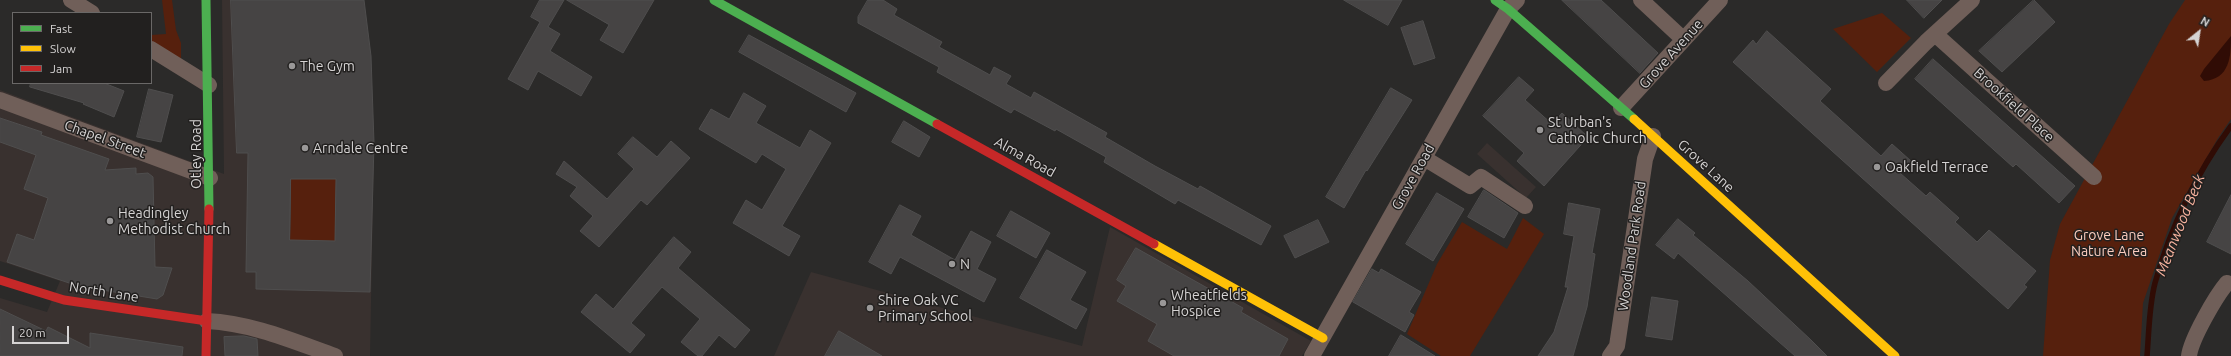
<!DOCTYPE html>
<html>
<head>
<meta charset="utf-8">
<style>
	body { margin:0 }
	#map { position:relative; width:2231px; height:356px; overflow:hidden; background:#2b2a29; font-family:Ubuntu,sans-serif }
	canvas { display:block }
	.legend { position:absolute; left:12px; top:12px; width:140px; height:72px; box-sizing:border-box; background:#22201f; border:1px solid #6a6867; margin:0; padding:5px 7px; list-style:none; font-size:12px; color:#d5d3d3 }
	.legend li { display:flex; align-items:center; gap:8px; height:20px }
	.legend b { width:20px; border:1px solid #6a6867 }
	.north { position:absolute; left:2179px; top:12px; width:40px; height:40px; -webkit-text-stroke:3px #22201f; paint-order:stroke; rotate:30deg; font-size:11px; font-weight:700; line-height:16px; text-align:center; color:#d5d3d3 }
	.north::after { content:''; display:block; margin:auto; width:14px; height:18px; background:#d5d3d3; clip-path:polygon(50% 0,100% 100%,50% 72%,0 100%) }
	.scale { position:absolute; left:12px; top:326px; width:57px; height:18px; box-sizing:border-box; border:2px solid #d5d3d3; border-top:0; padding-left:5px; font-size:12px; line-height:14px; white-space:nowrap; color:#d5d3d3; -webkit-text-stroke:3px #22201f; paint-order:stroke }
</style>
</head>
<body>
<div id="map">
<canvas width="2231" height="356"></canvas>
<ul class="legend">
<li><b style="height:5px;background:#4caf50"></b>Fast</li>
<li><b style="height:5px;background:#ffc107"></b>Slow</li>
<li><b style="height:5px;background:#c62828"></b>Jam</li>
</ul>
<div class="north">N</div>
<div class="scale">20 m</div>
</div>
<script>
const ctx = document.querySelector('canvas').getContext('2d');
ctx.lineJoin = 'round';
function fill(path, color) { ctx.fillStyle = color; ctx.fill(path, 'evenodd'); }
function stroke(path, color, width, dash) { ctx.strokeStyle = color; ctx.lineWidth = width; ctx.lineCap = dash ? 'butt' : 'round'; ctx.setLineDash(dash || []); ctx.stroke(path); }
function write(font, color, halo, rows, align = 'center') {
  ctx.font = font + ' Ubuntu,sans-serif'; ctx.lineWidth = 3; ctx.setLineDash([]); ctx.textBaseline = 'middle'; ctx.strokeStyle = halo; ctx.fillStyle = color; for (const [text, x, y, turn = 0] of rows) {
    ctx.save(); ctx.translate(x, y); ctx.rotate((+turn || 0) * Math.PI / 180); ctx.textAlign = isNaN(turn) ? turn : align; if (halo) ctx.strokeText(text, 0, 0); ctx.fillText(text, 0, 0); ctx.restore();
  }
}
const built = new Path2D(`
	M222,0h142l7,56 3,87 -4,213h-370v-58l47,14 13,-31 -60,-20v-171l224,84z
	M1487,143l49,44 -10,11 -49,-44z
	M1110,227l201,114 -9,15h-528l37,-84 271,74z`);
const green = new Path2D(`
	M162,0h10l4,30 5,13v19l-30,-19v-8l15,-1z
	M2185,0h46v119l-13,19 -46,80 -29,85 -3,53h-97l7,-96 10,-36 109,-200z
	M1882,13l29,25 -34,34 -44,-43z
	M291,179h45l-1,62 -45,-1z
	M1523,218l21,16 -74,122h-29l-34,-22 30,-70 25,-42 45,27z`);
const water = new Path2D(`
	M2231,36c0,20 -1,43 -27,45l-4,-5 4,-7z`);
const stream = new Path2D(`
	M2147,356c2,-24 2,-50 8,-73 15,-55 42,-111 76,-157`);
const building = new Path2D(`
	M231,0h133l7,56 3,87 -4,149 -114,-3v-17h-10l2,-119h-11zM291,179h45l-1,62 -45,-1z
	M540,0h24l-16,27 12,7 -10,17 42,26 -11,19 -43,-25 -10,19 -20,-11 32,-57 -9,-5z
	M567,0h87l-31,53 -23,-13 9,-15z
	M868,0h15l14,9 -3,6 48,27 -3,5 51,28 4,-8 17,9 -5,8 25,14 3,-6 73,41 -2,4 50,29 43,23 2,-3 71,40 -10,19 -83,-45 -3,4 -71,-42 2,-5 -50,-28 -1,2 -41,-22 -3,4 -74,-41 2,-5 -81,-44v-6z
	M1344,0h58l-14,25z
	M1562,0h39l57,53 -18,20z
	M1907,0h35l-18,18z
	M2034,0l21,22 -53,50 -23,-21z
	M1423,21l12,37 -21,7 -13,-37z
	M1767,31l64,58 -11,12 61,55 11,-12 19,17 -11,12 26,23 4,-4 29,26 -4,4 22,20 12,-12 47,41 -12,14 3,2 -19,22 -275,-247 20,-22 3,4z
	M749,35l107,58 -10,19 -107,-60z
	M1933,59l142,127 -16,17 -43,-39 -3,3 -98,-88z
	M1519,77l15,13 -9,10 27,24 10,-11 26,24 -44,49 -27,-25 7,-8 -41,-37z
	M31,83h73l20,8 -10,26 -31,-13 1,-1 -54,-16z
	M1391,88l21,12 -45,71 -1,-1 -22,38 -18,-11z
	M149,89l24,6 -12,47 -24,-5z
	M744,93l22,13 -10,17 44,25 10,-18 21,13 -49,83 18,10 -11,20 -56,-33 13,-23 16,10 24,-41 -24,-15 -6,9 -57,-34 12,-20 18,10z
	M0,118l42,14 -1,3 68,24 -4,11 31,-2v6l12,-1 5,4 2,90 17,1 -9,27 -6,4 -79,-13 -71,-24 10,-28 17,6 14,-42 -24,-9 12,-34 -36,-13z
	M904,121l26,16 -11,20 -27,-15z
	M633,137l24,20 14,-16 19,17 -43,47 -6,-5 -42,47 -19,-16 13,-15 -23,-20 7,-9 -21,-13 8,-13 43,38 27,-30 -16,-15z
	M1484,190l34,23 -14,25 -36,-21z
	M1437,193l27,16 -31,52 -27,-17z
	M2231,195v59l-24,-12z
	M1569,203l31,6 -8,44 3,1 -8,53 -14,49h-35l16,-24 14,-45h-3l9,-51 -10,-2z
	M900,205l21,11 -10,19 44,25 16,-29 20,11 -14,27 19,10 -12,23 -84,-45 -9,17 -22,-12z
	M1011,211l39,22 -14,25 -39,-22z
	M1678,219l17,14 -2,2 55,46 63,59 16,16h-32l-117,-103 -4,6 -18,-14z
	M1318,220l11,22 -34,16 -11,-22z
	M674,237l17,15 -13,16 72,62 -15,18 -16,-13 -17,21h-4l-17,-14 19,-23 -38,-32 -31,36 14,12 -15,18 -49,-41 15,-18 17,15z
	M1136,248l107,60 -2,4 47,27 -9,17h-105l-26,-15 9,-17 -40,-23 9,-15 -9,-6z
	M1047,250l39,22 -16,28 17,9 -11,20 -56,-31z
	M1372,269l7,4 2,-4 40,23 -12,20 5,3 -9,17 -52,-30z
	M1652,297l26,4 -6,39 -26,-4z
	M0,309l46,22 2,-4 42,21v-15l93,14 -1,9h-182z
	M839,331l43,25h-57z
	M1401,335l34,21h-46z
	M244,336l13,3 1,17h-33l-1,-19z`);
const street = new Path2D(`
	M71,0l21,13
	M1641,0l42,39
	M1935,34l159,143
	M151,49l58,36
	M1886,83l40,-41 46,-42
	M0,100l210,78
	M1621,108l99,-108
	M1424,158l46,28 11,-9 44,29
	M207,321c44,2 86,20 128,35
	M1312,356l196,-347 9,-9
	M1610,356l7,-10 28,-187 8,-23
	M2189,356c2,-17 27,-60 38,-73`);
const fast = new Path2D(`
	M206,0l3,209
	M714,0l223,124
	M1495,0l13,9 126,110`);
const slow = new Path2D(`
	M1634,119l261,237
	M1154,244l169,94`);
const jam = new Path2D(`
	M937,124l217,120
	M0,280l64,20 143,21
	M206,356l3,-147`);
const markers = [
	[292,66,4,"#9a9898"],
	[1540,130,4,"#9a9898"],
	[305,148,4,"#9a9898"],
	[1877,167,4,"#9a9898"],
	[110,221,4,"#9a9898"],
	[952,264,4,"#9a9898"],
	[1163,303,4,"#9a9898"],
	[870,308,4,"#9a9898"]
];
const streetNames = [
	["Grove Avenue",1671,54,-48],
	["Brookfield Place",2014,105,42],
	["Chapel Street",105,139,20],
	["Otley Road",196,154,-90],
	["Alma Road",1025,157,29],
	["Grove Lane",1706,166,42],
	["Grove Road",1413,177,-61],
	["Woodland Park Road",1632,246,-82],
	["North Lane",104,292,9]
];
const poiNames = [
	["The Gym",300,66],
	["St Urban's",1548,122],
	["Catholic Church",1548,138],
	["Arndale Centre",313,148],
	["Oakfield Terrace",1885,167],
	["Headingley",118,213],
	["Methodist Church",118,229],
	["N",960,264],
	["Wheatfields",1171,295],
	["Hospice",1171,311],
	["Shire Oak VC",878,300],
	["Primary School",878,316]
];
const parkNames = [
	["Grove Lane",2109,235],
	["Nature Area",2109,251]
];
const waterNames = [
	["Meanwood Beck",2180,225,-68]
];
fill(built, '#39312f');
fill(green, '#56200d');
fill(water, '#300c05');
stroke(stream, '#300c05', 5.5);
fill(building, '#464444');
stroke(building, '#4f4e4e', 1);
stroke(street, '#705f59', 16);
stroke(fast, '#4caf50', 9);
stroke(slow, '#ffc107', 9);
stroke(jam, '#c62828', 9);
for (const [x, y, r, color] of markers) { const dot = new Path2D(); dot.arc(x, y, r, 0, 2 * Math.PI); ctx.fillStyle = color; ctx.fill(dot); stroke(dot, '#22201f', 1.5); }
write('14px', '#d5d3d3', '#22201f', streetNames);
write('14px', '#d5d3d3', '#22201f', poiNames, 'left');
write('14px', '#fbccbe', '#22201f', parkNames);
write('italic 15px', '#f7b29e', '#22201f', waterNames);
</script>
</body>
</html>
